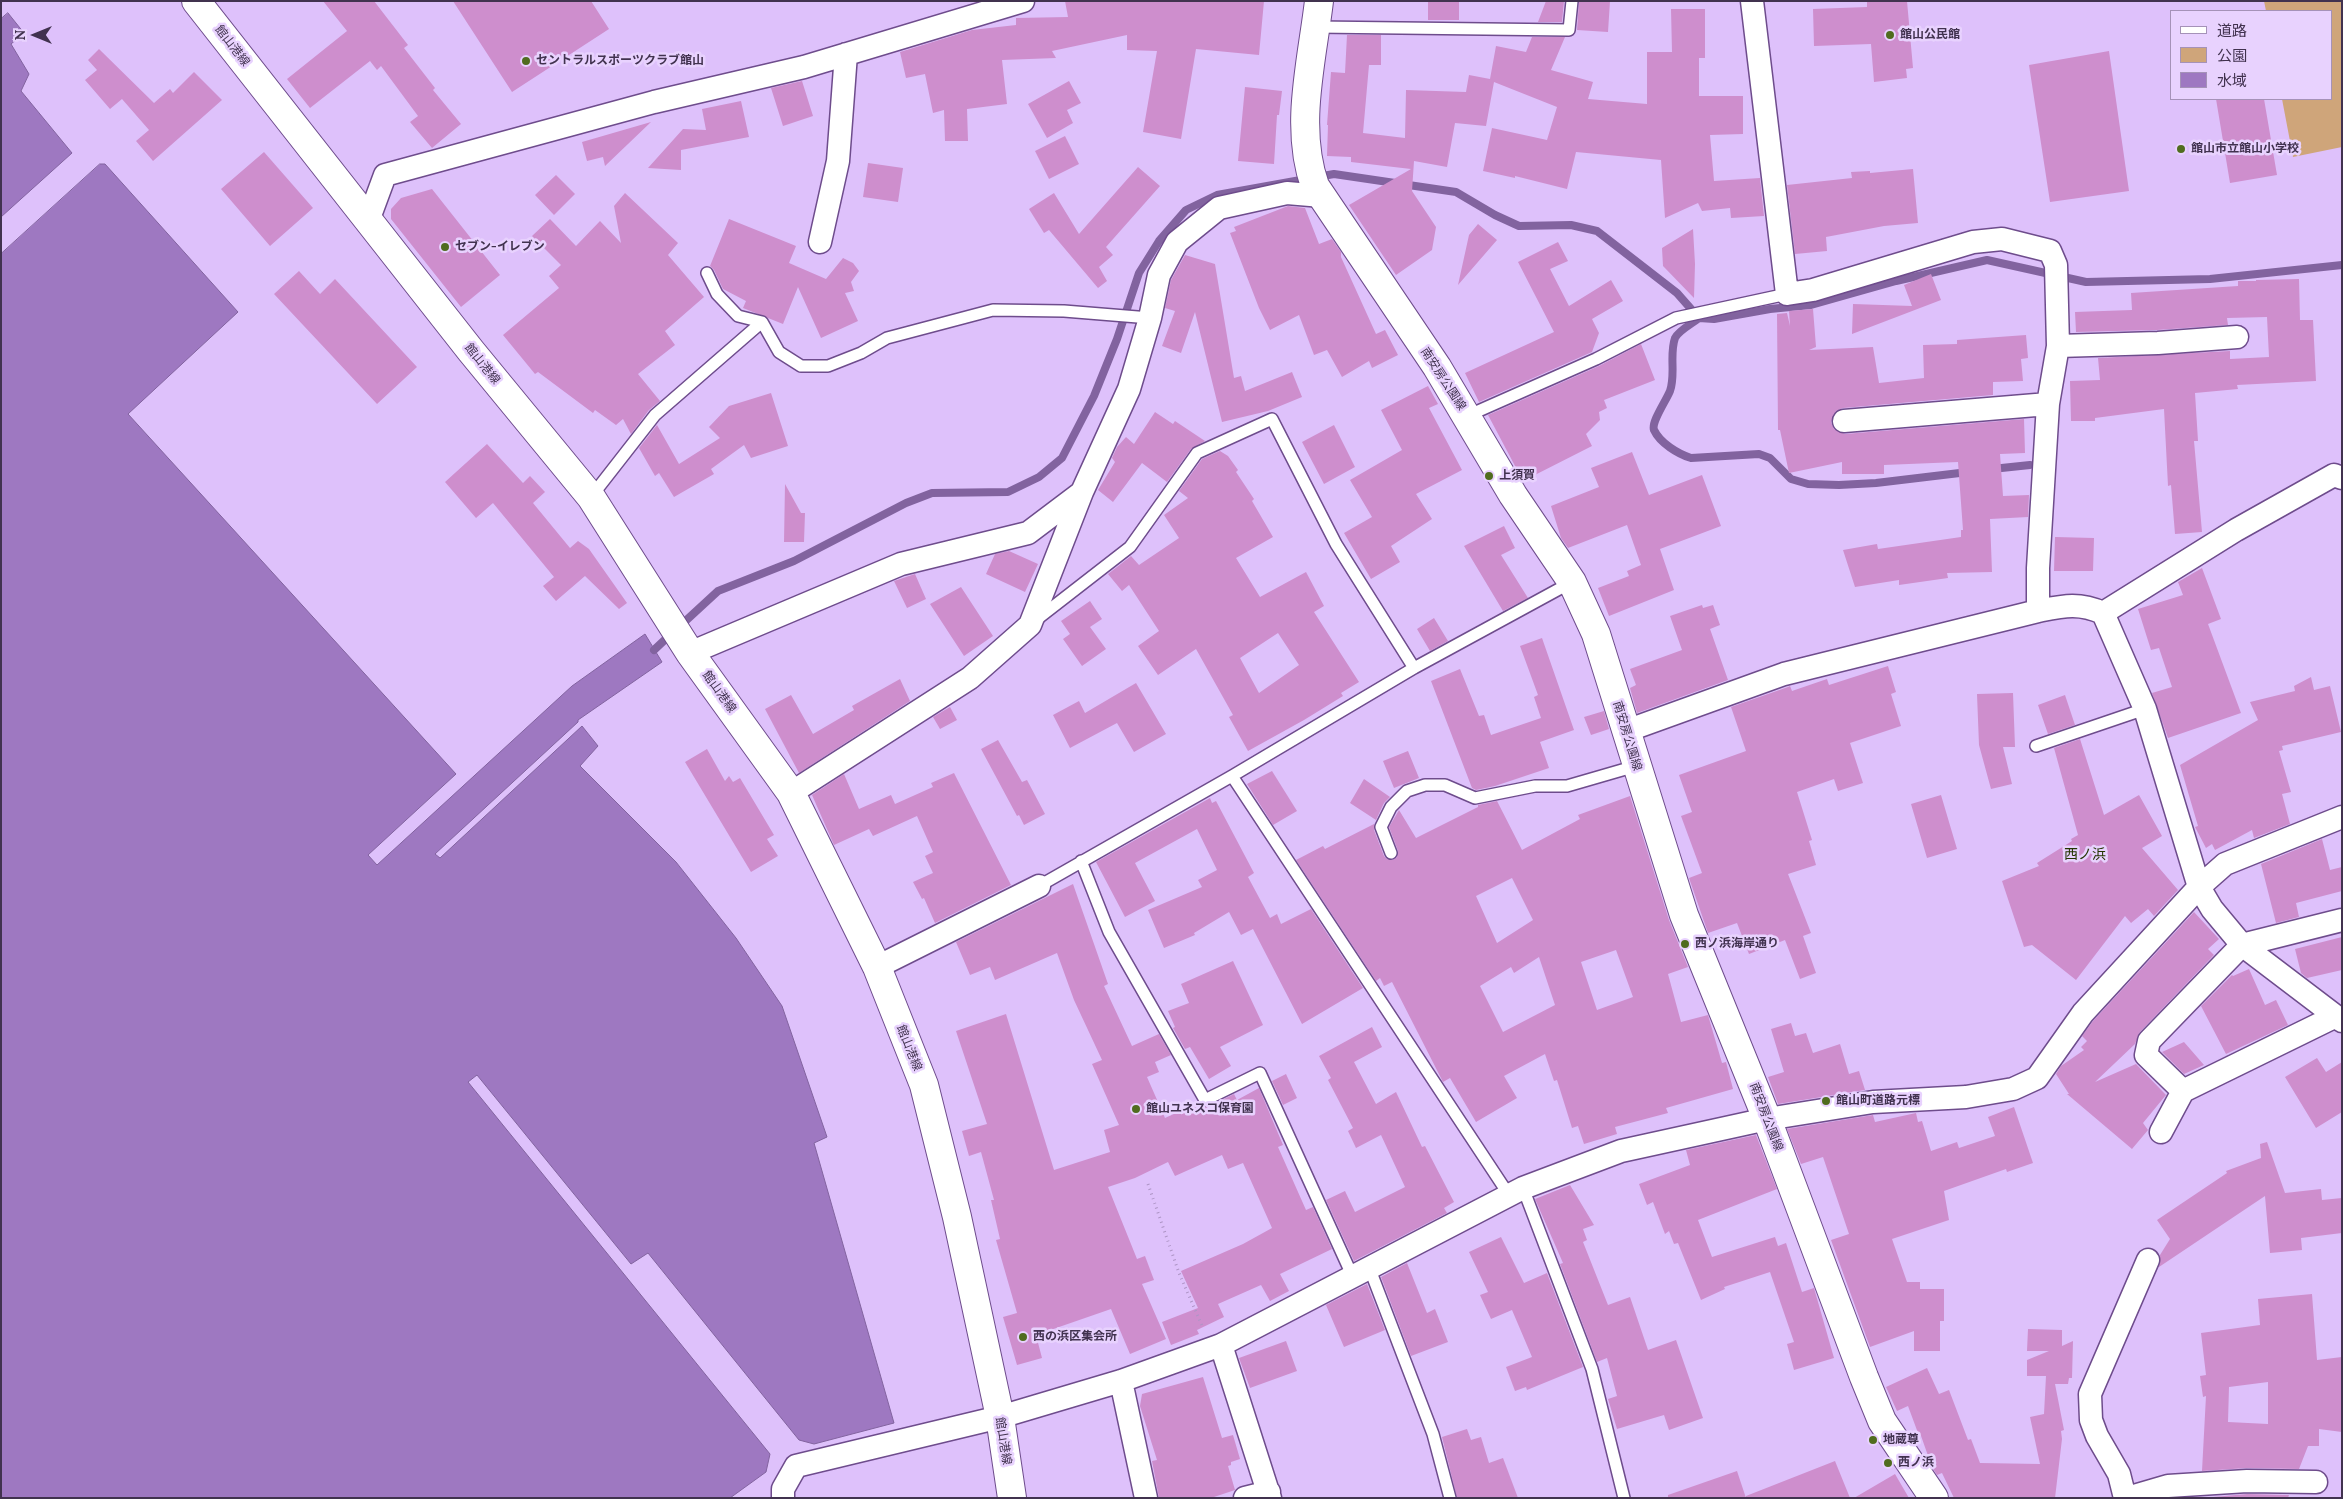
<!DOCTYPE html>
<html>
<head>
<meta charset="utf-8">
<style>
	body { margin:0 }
	#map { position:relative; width:2343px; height:1499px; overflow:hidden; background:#dec1fb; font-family:Lora,"Noto Sans JP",serif }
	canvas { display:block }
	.frame { position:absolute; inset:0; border:2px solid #41324f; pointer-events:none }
	.legend { position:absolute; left:2170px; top:10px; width:162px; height:90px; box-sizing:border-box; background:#e8d2fe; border:1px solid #a592b8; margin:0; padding:6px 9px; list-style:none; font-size:15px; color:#41324f }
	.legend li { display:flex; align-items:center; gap:10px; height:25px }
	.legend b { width:25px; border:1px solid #a592b8 }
	.north { position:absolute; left:10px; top:10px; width:50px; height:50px; -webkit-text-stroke:4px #e8d2fe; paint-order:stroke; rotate:270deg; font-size:14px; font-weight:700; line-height:20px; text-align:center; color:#41324f }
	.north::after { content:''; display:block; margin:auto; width:18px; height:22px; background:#41324f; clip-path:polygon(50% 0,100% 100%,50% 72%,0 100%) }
</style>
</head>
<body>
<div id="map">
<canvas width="2343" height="1499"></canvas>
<div class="frame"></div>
<ul class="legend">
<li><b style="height:6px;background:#fff"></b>道路</li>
<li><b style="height:14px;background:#cfa57a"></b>公園</li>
<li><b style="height:14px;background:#9e78c1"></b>水域</li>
</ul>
<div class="north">N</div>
</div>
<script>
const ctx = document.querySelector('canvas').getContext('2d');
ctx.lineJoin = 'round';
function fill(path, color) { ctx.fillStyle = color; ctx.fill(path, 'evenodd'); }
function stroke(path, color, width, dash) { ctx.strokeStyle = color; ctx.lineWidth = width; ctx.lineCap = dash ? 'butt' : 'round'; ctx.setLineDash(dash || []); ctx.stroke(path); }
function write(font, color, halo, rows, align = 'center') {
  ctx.font = font + ' Lora,"Noto Sans JP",serif'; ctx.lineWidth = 5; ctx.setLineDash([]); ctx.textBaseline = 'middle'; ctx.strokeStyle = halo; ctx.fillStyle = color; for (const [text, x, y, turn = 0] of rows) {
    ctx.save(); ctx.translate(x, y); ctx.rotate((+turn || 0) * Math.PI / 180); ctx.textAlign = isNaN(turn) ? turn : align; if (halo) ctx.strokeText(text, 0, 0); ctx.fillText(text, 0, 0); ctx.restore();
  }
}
const green = new Path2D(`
	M2264,1h78v146l-49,10 -11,-58h50v-88h-66z`);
const water = new Path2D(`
	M8,13l16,20 -13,11 18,30 -8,17 51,62 -71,64v-198z
	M100,164h5l133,148 -110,102 328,360 -88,81 9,10 195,-179 73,-52 17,28 -84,58v2l-143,132 5,4 142,-132 16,20 -18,20 96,96 60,76 46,68 45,131 -13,6 80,280 -80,21 -15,-4 -151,-187 -17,11 -154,-189 -9,7 302,372 -4,18 -36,26h-729v-1244z`);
const stream = new Path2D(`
	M1699,318c-6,5 -21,13 -24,20 -6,17 1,36 -5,53 -4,10 -19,31 -16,39 6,13 24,24 37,28l68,-4 11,4 21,21 17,5 31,1 37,-2 92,-11
	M1992,469l38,-4
	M680,626l38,-35 76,-30 112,-58 26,-10 76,-1 31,-15 23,-19 32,-62 23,-57 22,-66 20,-32 27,-31 31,-15 117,-21 122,18 39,23 24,11 52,-1 26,6 80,62 22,25 15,1 56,-10 41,-4 85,-24 91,-21 99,22 124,-3 132,-14
	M654,650l17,-16`);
const building = new Path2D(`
	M323,1h51l34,44 -4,3 31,40 -2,2 28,34 -29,24 -22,-26 8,-6 -37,-50 -4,4 -7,-9 -60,47 -23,-29 60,-48z
	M453,1h138l18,28 -97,63z
	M1065,1h199l-5,54 -63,-6 -15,90 -38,-7 14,-81 -30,-1v-15l-75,16 4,7 -54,2 5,44 -40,5 1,32h-23l-1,-31 -11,3 -8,-39 -19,4 -6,-26 72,-22 44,-5v-7l52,-1z
	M1428,1h31v19h-31z
	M1546,1h18l-2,21h-24z
	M1579,1h31l-2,31 -31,-2z
	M1867,1h40l6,67 -7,1 1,9 -33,4 -3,-38 -57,2 -1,-37 54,-2z
	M1671,9h34v49h-6v38h44v38l-33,1 4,46 46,-3 4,38 -33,2 -1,-10 -28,3 -4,-8 -33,15 -4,-58 -85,-8 -9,37 -52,-13v2l-32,-7 9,-43 55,12 10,-33 -63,-25 -8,44 -31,-3 -8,44 -33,-6 -2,30 24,36 -4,23 -36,25 -47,-70 62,-36 -60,-7v-5l-24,-1 1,-31h-1l4,-53 14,1 2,-38h34v30h-12l-6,68 42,5 1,-48 60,2 3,-17 21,4 6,-33 30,6 6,-15h33l-14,33 42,12 -5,17 59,5v-52h25z
	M99,49l55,54 16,-14 3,4 21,-21 28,28 -69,61 -17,-20 13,-11 -27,-31 -12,10 -25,-29 12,-10 -9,-10z
	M2109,51l20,140 -79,11 -21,-137z
	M802,81l11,35 -30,10 -12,-38z
	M1069,81l12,22 -14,7 6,13 -26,15 -19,-34z
	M1245,87l37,4 -3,24h-2l-3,49 -36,-3z
	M2216,99h48l13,76 -47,8z
	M741,101l8,36 -68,13v20l-33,-2 35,-39 23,1 -4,-21z
	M651,122l-46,44 -2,-9 -16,4 -5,-19z
	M1065,136l14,28 -30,15 -14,-28z
	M264,152l49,56 -43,38 -49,-57z
	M868,163l35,5 -5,34 -35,-5z
	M1138,167l22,19 -54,61 7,8 -14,12 8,14 -9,7 -49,-58 -5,3 -15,-24 25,-16 25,41z
	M1913,169l5,54 -34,3 -58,11 1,14 -32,3 -8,-69 65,-7 -1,-6 19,-1v2z
	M556,175l19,19 -21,21 -19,-20z
	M432,189l68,86 -39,32 -70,-88v-10l10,-11z
	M625,193l53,50 -10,12 36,42 -39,34 10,14 -37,29 22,27 -11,9 -18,24 -8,-15 -7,6 -21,-15 -2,3 -55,-41 -3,2 -32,-39 56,-47 -10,-12 12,-11 -29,-29 18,-17 26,27 24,-25 21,22 -7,-37z
	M1288,206l17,2 14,36 13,-5 9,13v5l35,77 9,-4 13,25 -26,13 -3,-7 -27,16 -15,-27 -13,5 -15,-40 -29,15 -11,-22 -29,-75 6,-2 -2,-4z
	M729,219l67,27 -7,17 37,16 17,-21 10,5 6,8 -8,11 3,9 -9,2 13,28 -37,17 -23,-51 -15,37 -40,-16 3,-7 -23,-12 -9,-19 -4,-4z
	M1478,224l19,16 -39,45 11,-50z
	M1693,229l2,35 -1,34 -31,-32 -1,-18z
	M1558,242l10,19 -18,8 19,37 42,-26 12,21 -31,18 7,14 -7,19 -113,50 -14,-29 89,-41 -36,-70z
	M1185,255l30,9 19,114 7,-2 4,15 47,-19 10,25 -34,14 -46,11 -27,-110 -14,41 -19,-7 13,-35 -10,-3 6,-28z
	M299,271l21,23 15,-15 82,88 -40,37 -103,-110z
	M1931,274l10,26 -89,34 1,-30 59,2 -8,-21z
	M2299,279l1,41h13l3,61 -79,4 1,4 -43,4 3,48h-4l8,91 -27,2 -4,-49 -3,1 -4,-77 -69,9v3h-24l-1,-40 30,-1 -2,-22 132,-7v8l39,-2 -2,-40 -40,1 1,7 -71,5 -81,2 -1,-20 57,-2 -1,-17 107,-7v-5h18v-1z
	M1813,309l3,38 -7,3 64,-3 6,36 45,-5 -1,-33 34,-1v-4l69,-5 2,23 -7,1 2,22 -30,1v13l-150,13 -7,3 -5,11 3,7 11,5 179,-15 1,34 -25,1 3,42 26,-1 -1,22 -38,2 2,53 -45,1 1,5 -49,7v-5l-44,7 -12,-37 34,-6 1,5 83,-12v-7h2l-5,-68 -74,3v9h-42v-12l-53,11 -9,-43h-2l-1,-116 10,-1 3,13 -1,-15z
	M1641,344l14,36 -51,20 3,8 -8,4 1,8 -14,14 6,12 -69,35 -35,-66 111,-49z
	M1428,386l10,18 -9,4 33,62 -46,24 16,25 -41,27 9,16 -29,17 -27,-46 28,-16 -22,-37 52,-30 -21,-40z
	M771,393l17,53 -37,12 -7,-13 -33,24 3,5 -40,23 -15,-24 -4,3 -16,-28 18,-23 22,39 41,-26 -11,-11 20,-21z
	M1155,412l18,12 2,-3 30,20 -14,8 -24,33 -25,-19 -29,39 -15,-12 17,-28 -3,-4 5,-11 9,-10 8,7z
	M1334,425l21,42 -31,17 -22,-42z
	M487,444l36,39 7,-7 15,16 -12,11 37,45 8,-7 11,8 38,54 -8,6 -34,-33 -29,25 -13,-15 11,-9 -61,-74 -17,15 -31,-36z
	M1220,451l8,5 10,14 -2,2 18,27 -2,2 21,36 -37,21 24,39 46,-25 18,34 -10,6 45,70 -18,11 2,3 -39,24 -56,31 -19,-34 4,-2 -37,-66 -38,26 -20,-29 21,-15 -30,-46 -7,6 -14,-17 23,-18 8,9 40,-27 -15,-23 24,-17 -9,-7 23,-32zM1278,633l21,32 -40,28 -19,-35z
	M1632,452l17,43 53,-20 19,51 -61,23 14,41 -65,26 -11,-28 31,-12 -2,-5 14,-6 -14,-40 -59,23 -7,-10 -10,-32 48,-19 -8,-19z
	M785,484l16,29h4l-1,29h-20z
	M1504,526l11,22 -14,7 27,43 -25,13 -39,-65z
	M2055,537l39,1 -1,33h-39z
	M1009,551l29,13 -13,28 -39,-18 9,-20z
	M2202,568l19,51 -13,5 33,89 -73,25 -16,-45 20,-6 -13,-39 -8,2 -13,-41 45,-14 -5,-13z
	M915,574l11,25 -19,9 -13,-27z
	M961,587l32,49 -29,20 -34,-52z
	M1090,601l12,18 -12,8 16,22 -24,17 -19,-27 7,-5 -9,-13z
	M1702,605l1,3 10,-3 7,20 -10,4 18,51 -91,33 -7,-25 6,-3 -6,-16 52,-19 -12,-34z
	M1434,618l14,23 -18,10 -13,-22z
	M1542,638l32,92 -34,12 9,26 -54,18 -19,4 -4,-2 -41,-107 29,-12 19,47 5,-1 7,20 50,-17 -7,-21 4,-2 -18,-49z
	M1888,666l8,26 -5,2 10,32 -51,17 13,40 -25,8 -4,-12 -37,13 15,48 -3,1 7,24 -28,9 23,59 -8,3 13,37 -16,6 -15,-39 -36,14 -12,-31 -29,10 -19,-55 13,-5 -21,-57 11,-4 -13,-37 67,-24 -15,-44 57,-20 2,-1 2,5 35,-12 2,6z
	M2311,677l3,13 16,-4 11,46 -59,14 1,4 -4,1 12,41 -9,2 8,30 -36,14 -2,-8 -37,20 -3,-6 -6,4 -11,-21 3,-1 -18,-61 78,-45 -8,-18 45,-11 -1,-5z
	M900,679l10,22 -111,72 -34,-64 26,-14 22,39 41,-24 -2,-4z
	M1136,683l30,51 -32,18 -17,-29 -47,25 -17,-33 26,-14 6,12z
	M2013,693l2,54h-12l9,37 -21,5 -12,-44 -2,-51z
	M2065,695l10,30 -27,9 -10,-29z
	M950,707l7,13 -17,9 -7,-12z
	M1604,711l5,18 -18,6 -7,-18z
	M2080,739l24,76 35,-20 23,41 -20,12 36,42 -24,26 -6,-7 -17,14 -6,-7 -49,64 -44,-35 -8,2 -22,-66 37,-15 -2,-3 35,-22 -1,-2 7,-4 -24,-87z
	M998,740l24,42 5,-2 18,34 -21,11 -5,-10 -2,1 -36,-67z
	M707,749l18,32 4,-5 4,6 7,-4 34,57 -7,4 11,17 -27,16 -66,-110z
	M1408,751l11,27 -25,10 -11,-27z
	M1272,771l25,40 -24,14 -26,-41z
	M954,773l57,112 -76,38 -11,-25 -2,1 -9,-17 20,-9 -8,-17 8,-4 -16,-36 -44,20 -4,-7 -35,16 -22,-50 32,-21 15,35 32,-14 4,9 38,-17 -2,-4z
	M1364,779l26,18 -6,6 -8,17 -26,-17z
	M1941,795l16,54 -30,9 -16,-54z
	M1630,796l39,124 19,47 -20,7 13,48 27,-7 14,48 4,-1 7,27 -67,19 2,5 -53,14 2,7 -33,10 -6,-18 -6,2 -15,-48 -3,1 -9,-27 -41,22 13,22 -41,24 -26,-44 -7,4 -51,-100 -8,4 -4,-8 -4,3 -80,-121 27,-14 2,3 49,-25v6l10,26 3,3 6,1 4,-3 1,-6 -9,-24 10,-17 17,28 62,-31v-2l19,-4 25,49 58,-31 -2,-4zM1512,878l21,42 -36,23 -21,-47zM1616,950l17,47 -36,13 -16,-48zM1539,957l16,48 -52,27 -23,-46 31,-19 3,6z
	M1210,798l2,5 4,-2 38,72 -6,4 22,41 7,-4 4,10 30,-15 52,79 -61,36 -49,-95 -12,6 -12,-23 -35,21 1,2 -31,13 -16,-38 54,-23 -4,-7 19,-10 -20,-41 -62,34 20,38 -30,16 -29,-55z
	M2322,839l8,31 12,-3v24l-46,12 3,14 -23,6 -15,-59z
	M1073,884l35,100 -4,2 28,60 27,-12 12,21 -16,7 4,10 -12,5 18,41 33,-15 4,4h6l26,-13 3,6 22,-12 24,57 -5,2 28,63 7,-3 19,42 -52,25 9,17 -19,10 -9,-16 -43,19 6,13 -27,13 2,4 -28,11 -9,-23 36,-14 -17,-37 62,-27 29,-16 -29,-65 -15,6 -6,-14 -47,21 -7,-14 -33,16 -27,9 29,72 8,-3 9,24 -12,4 24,55 -36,15 -19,-45 -75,26 6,23 -25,7 -14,-48 14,-4 -21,-73 4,-1 -9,-39h3l-13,-48 -12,4 -7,-25 25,-7 -31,-93 50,-17 48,156 56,-18 -6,-22 15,-5 -27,-61 10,-4 -28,-60 -17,-47 -62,27 -5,-13 -20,8 -14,-33z
	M2194,912l25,27 -11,10 6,6 -74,77 -5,12 -40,38 41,-18 30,31 -23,28 5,7 -16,19 -65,-55h2l-13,-20 5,-8 23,-16 -3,-3 6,-6 -5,-5 11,-15z
	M2342,937v33l-35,8 -6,-5 -6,-24z
	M1233,961l30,64 -43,22 11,19 -22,13 -19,-32 -5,2 -12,-21 2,-1 -7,-16 21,-8 -8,-19z
	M2249,969l16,36 11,-5 12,25 -62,29 -25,-48 31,-31 1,1z
	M1791,1023l4,13 11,-3 7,20 27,-9 9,30 10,-3 6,19 -87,14 -10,-27 16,-5 -13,-43z
	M1372,1027l10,20 -28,15 22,42 20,-12 26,55 3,-1 29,56 -10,6 3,5 -93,48 -28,-61 19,-9 10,21 50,-25 -24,-52 -25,13 -8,-17 5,-3 -25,-48 3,-2 -12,-22z
	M2184,1042l20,23 -20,9 -22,-22z
	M2317,1058l9,14 16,-10v50l-26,16 -31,-51z
	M1286,1074l11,24 -14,7 -11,-24z
	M2014,1107l19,56 -26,9 -1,-3 -62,22 5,29 -57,19 15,43h13v7h24v32h-4v30h-26v-20l-44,16 -39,-107 18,-6 -26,-77 -22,7 -14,-35 86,-14 2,7 41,-9 2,9 4,-1 9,30 26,-9 2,6 36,-12 -7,-19z
	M1756,1135l21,54 -79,31 14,37 63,-20 3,9 8,-3 16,49 12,-4 20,70 -40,12 -7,-26 7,-2 -24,-70 -46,15 1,2 -24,11 -23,-57 -4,1 -5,-13 -4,3 -12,-32 -6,3 -8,-21 51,-19 -4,-15z
	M2267,1142l18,51 36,-4 1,11 20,-2v35l-41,5 1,12 -32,3 -5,-57 -106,71 1,-12 10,-16 -13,-19 70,-47 -1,-2 35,-13 -1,-14z
	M1570,1185l24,40 -11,4 4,11 -4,2 25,63 22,-8 18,53 28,-10 27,78 -34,12 -5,-15 -47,14 -9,-30 9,-3 -10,-38 -10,4 -37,-98 3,-1 -28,-64z
	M1501,1237l23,46 23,-10 36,94 -56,23 -1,-3 -11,4 -9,-24 26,-10 -20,-47 -21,9 -11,-24 8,-3 -19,-40z
	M1407,1263l20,50 8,-4 13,33 -37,14 -30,-79z
	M1367,1284l18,46 -41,17 -18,-42z
	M2312,1294l5,66 25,-3v75l-23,-3v17h-11l-9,23 -52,-1 -45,3 4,-75 -3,1 -3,-21 6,-1 -5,-42 59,-8 -2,-26zM2268,1382v42l-40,-2 1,-35z
	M2028,1329l34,1v16l11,-5 -1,37h-3l-1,6h-13l9,46 -3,1 1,8 -7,59h-101l-12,-25 -5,2 -5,-8 -12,-34h-2l-10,-27 -11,5 -11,-24 41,-19 12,26 10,-4 19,50 3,-1 9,24 60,1 -10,-47 14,-3 2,-38h-19v-16l22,-9h-22z
	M1286,1341l11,30 -47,17 -11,-30z
	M1203,1377l19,61 11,-3 7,24 -9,3v3l-3,1 7,24 -24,8h-52l-7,-37 5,-1 -17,-54 2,-12z
	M1467,1429l4,11 10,-3 8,26 14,-5 15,40h-61l-15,-61z
	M1835,1461l15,37h-104v-2z
	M1737,1471l9,27h-78v-3z
	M1895,1474l14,24h-55z
	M2247,1494l42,1 -1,3h-86z`);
const path = new Path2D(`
	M1148,1184l31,89 24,55`);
const service = new Path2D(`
	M1316,27l253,3 3,-29
	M707,273l10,21 21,22 24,6 17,30 22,14h27l33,-13 26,-15 106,-28 71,1 86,7
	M1467,416l129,-57 80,-41 111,-24
	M591,497l64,-82 107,-93
	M1036,620l94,-73 67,-94 75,-34 64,125 78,124
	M2036,746l109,-37
	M1232,776l277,419
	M1391,853l-10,-26 10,-20 16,-16 18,-6h20l30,13 60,-12h32l69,-20
	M1081,861l28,71 96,168 55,-27 92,202
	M1039,886l193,-110 182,-108 158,-86
	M1523,1188l69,181 32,129
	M1369,1267l64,167 17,64`);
const minor = new Path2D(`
	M1752,1l35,293 26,-4 160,-48 29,-3 48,12 6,14 2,81 -10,58 -10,164v43
	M368,221l17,-46 269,-73 150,-35 219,-66
	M820,242l18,-81 8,-107
	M2058,346l100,-3 79,-6
	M1844,421l204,-17
	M2103,613l133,-83 98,-55 8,3
	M690,653l211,-89 127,-31 53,-40
	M1626,731l158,-57 254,-63c25,-5 41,-9 65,2l42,96 54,178 13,22 30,36 100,76
	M791,793l179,-115 60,-53 52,-133 47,-103 21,-71 9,-43 18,-33 42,-34 68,-15 35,3
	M877,967l162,-81
	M2183,1091l-37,-36 3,-14 93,-96 100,-25
	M2161,1132l22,-41 151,-74
	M1221,1345l49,153
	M1121,1381l25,117
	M783,1498v-9l13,-23 204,-49 121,-36 100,-36 302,-157 98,-37 146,-32 106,-17 93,-5 47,-8 24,-11 46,-65 116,-126 26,-23 117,-47
	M1245,1498l24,-6
	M2125,1498l-6,-24 -22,-38 -6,-16 -1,-26 58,-134
	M2127,1498l41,-12 79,-5 69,1`);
const secondary = new Path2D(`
	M196,1l275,350 120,146 99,156 101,140 86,174 47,118 33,132 43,200 12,81
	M1319,1c-7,60 -25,126 -4,185l122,181 76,128 59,87 24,52 88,281 83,204 97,258 18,44 52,77`);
const markers = [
	[1890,35,5,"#506c1f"],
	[526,61,5,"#506c1f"],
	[2181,149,5,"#506c1f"],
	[445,247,5,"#506c1f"],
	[1489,476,5,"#506c1f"],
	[1685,944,5,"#506c1f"],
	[1826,1101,5,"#506c1f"],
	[1136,1109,5,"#506c1f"],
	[1023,1337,5,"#506c1f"],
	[1873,1440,5,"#506c1f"],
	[1888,1463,5,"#506c1f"]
];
const poiNames = [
	["館山公民館",1900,35],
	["セントラルスポーツクラブ館山",536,61],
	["館山市立館山小学校",2191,149],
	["セブン-イレブン",455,247],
	["上須賀",1499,476],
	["西ノ浜海岸通り",1695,944],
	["館山町道路元標",1836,1101],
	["館山ユネスコ保育園",1146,1109],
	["西の浜区集会所",1033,1337],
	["地蔵尊",1883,1440],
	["西ノ浜",1898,1463]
];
const streetNames = [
	["館山港線",232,46,52],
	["館山港線",482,364,51],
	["南安房公園線",1443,379,57],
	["館山港線",719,692,54],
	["南安房公園線",1627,736,73],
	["館山港線",909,1048,68],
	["南安房公園線",1766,1117,69],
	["館山港線",1003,1441,81]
];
const neighbourhoodNames = [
	["西ノ浜",2085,855]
];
fill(green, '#cfa57a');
fill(water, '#9e78c1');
stroke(water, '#82639f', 1);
stroke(stream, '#82639f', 8);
fill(building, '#ce8ecd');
stroke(service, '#6e4c8c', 14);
stroke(minor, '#6e4c8c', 25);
stroke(secondary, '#6e4c8c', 30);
stroke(path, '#ae95c6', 3, [1, 4]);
stroke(service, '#fff', 11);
stroke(minor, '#fff', 22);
stroke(secondary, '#fff', 28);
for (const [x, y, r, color] of markers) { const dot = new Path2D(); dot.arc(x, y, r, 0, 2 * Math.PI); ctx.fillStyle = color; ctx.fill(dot); stroke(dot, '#e8d2fe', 2); }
write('bold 12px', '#41324f', '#e8d2fe', poiNames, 'left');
write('12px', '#41324f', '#e8d2fe', streetNames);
write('14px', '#233500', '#e8d2fe', neighbourhoodNames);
</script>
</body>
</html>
